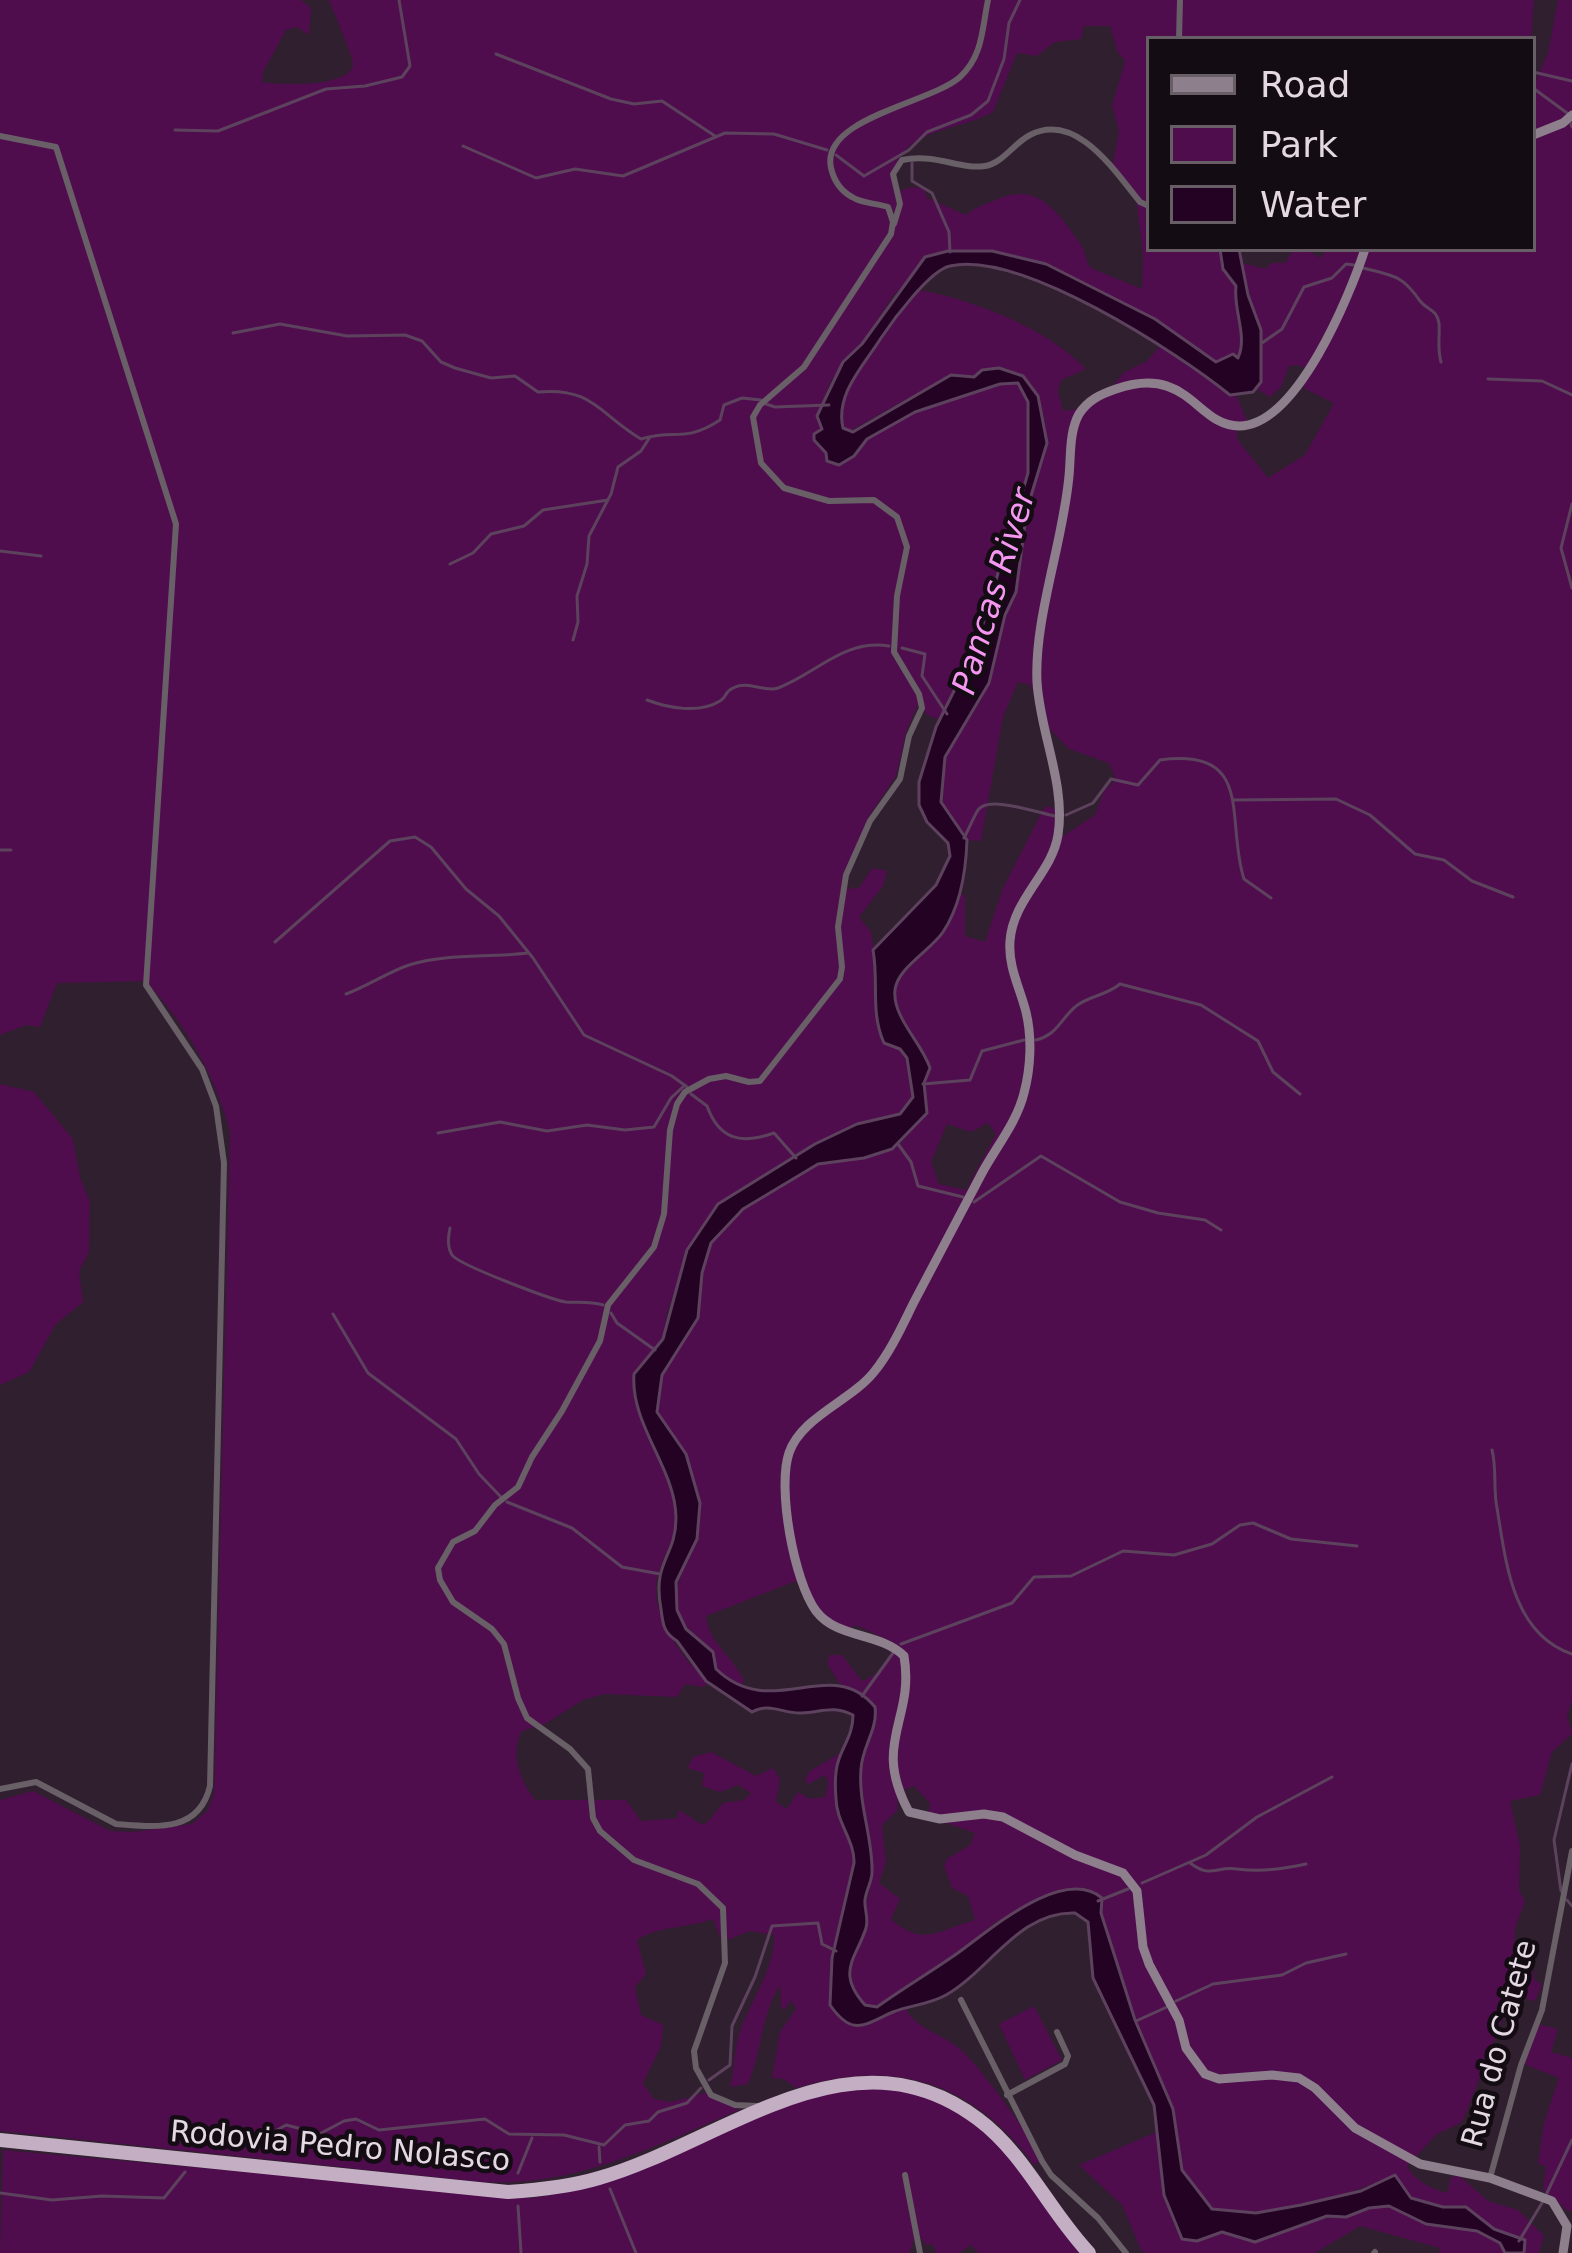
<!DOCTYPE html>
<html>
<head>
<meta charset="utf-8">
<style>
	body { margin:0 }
	#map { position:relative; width:1572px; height:2253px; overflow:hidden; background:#301f2f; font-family:"DejaVu Sans",sans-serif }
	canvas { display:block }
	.legend { position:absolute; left:1146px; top:36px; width:390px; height:216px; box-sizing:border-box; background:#140c13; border:3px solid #675e66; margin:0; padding:15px 21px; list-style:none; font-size:36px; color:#e4d9e3 }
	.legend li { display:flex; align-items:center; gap:24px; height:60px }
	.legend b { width:60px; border:3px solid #675e66 }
</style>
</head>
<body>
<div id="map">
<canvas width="1572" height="2253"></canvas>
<ul class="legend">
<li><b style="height:15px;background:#8d7f8c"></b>Road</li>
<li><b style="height:33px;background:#4f0d4e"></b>Park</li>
<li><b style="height:33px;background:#230223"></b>Water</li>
</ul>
</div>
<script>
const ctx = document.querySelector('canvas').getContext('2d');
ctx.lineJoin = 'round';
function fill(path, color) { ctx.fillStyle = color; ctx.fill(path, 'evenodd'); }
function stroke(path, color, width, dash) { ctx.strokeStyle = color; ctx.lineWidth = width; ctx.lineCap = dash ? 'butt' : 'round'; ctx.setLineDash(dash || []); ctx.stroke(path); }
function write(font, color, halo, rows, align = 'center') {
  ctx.font = font + ' "DejaVu Sans",sans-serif'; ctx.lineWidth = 9; ctx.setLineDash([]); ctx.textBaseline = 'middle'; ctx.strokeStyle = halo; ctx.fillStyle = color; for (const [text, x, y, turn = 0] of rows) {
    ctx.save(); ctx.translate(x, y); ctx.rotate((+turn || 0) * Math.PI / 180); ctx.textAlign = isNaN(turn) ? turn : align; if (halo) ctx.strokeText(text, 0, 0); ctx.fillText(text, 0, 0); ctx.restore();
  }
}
const green = new Path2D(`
	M0,0h301l10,8 -2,27 -12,-8 -11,3 -23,42 -1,10c15,3 87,6 91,-17 1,-7 -20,-54 -24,-65h1205l-3,39h-382v210h71l3,20 13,17c-4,25 12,49 2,72l-21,4 -62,-43 -128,-61 -55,-8 -49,15 -31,32 -30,47 -31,37 -13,33 4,16 -8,4v6l12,13 1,8 12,4c12,-8 17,-17 27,-25 32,-23 110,-55 150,-57l6,3 6,16v71l-52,174 -36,73 -13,-5 -8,-13 -13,30 -10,44 -27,40 -26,73 16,-1 13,-20 15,3 -4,15 -24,31 12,15 6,41 -3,23 10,47 16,6 7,9 6,39 -13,17 -27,5 -58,25 -97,60 -26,41 -25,67 -4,27 -29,35c0,45 29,82 42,123 9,31 -12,53 -19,81 -8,37 26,81 52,105l-6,4 -18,-3 -8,13 -73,-3 -21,6 -38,24 -23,7c-13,23 -1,50 13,69h91l15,21 37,-3v-8c31,16 20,24 45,-7l21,-3 7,-7 -13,-8 -18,7 -18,-6 2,-13 -16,-5 5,-11 18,-5 45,24 17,-8 7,11 -4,23 11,7 11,-17 12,7 15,-2 3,-14 -3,-8 -17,9 -3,-4 5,-9 32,-19 -6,57 17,39 1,15 -22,95 -2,48c28,37 44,9 76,3 9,19 38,26 54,40 22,19 67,84 83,110l-9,6c-61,-84 -140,-107 -238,-77l-12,-9 -12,-1 8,-46 16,-23 -4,-9 -7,9 -4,-1 -1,-23c-19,30 -18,67 -32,99l-18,3c5,-19 4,-41 11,-59 11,-29 34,-60 33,-93l-24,-4 -28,11 -9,-23c-24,9 -56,7 -76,21l9,34 -11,13 6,28 22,10 -2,21 -18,37 11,16 17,3 38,-10 30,18c-83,36 -164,77 -257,72l-482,-51v-331l33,-9 77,40 23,1 59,-8 16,-14 6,-16 16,-662c-16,-60 -43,-105 -84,-151l-89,2 -17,44 -14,-2 -26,10zM1084,26h26l7,25 8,10 -13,45 7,25 -7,37 24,30 7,56 -1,35 -51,-21c-6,-8 -5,-17 -11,-25 -23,-31 -41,-61 -82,-44 -14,6 -21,7 -32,16l-39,-17 -3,-9 -12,-2 -16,5c-11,-64 58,-58 97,-80l24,-59 20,3 18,-14 26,-3z
	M1558,0h14v1700l-5,16 5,18 -20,18 -12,43 -30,6 10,44 -1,45 6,11 -10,28 -1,28 18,9 2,13 8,6 -7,16 -23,-6 -48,123 -5,6 -22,10 -30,32c7,14 25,23 40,27l4,-16 9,-1 28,25 30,9 26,26 -5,17h-15l1,-13 -31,-11 -23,-20 -28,-2 -31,-9 -12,-17 -13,-3c-51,22 -117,41 -175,31l-30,-39 -9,-61 -38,-89 -34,-107 1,-15 -23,-9 -82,32 -39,32 -82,54 -11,-2c-35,-39 8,-93 7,-136 -1,-39 -22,-85 -8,-123 3,-9 9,-15 12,-25l-6,-20 -31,-18 -12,-20 3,-8h12l20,26c16,-5 31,-22 30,-39l-36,-17 -9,6 -29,-18 -22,-32 -90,35c3,28 28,41 38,65l-3,4 -22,-11c-4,-9 -4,-19 -10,-26 -13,-15 -30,-22 -32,-44 -3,-25 12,-39 19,-62 15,-47 -13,-93 -39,-129l5,-38 36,-57 4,-45 9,-30 11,-15 21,-19 75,-45 34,-4 49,-17 25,-30v-55l-28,-47 -3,-21 6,-14 33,-33 26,-50 5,4v39l20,6 18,-54 40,-78 4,-4 10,3v31l38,-25 9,-24 12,-11 -7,-17 -40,-14 -28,-29 -10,-35 -13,-3 -15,35 -22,124 -14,-1 -24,-35 2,-48 39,-62 32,-115 29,-158 -7,-26 -15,-20 -18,-8 -23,2 -8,7 -23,-2 -23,16 -18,6 -62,35c-29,-28 51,-118 72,-142 56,11 127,38 166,79l-25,11 -3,11 5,20 13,-2 32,-17 15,-19 24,-12 13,-15 77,51 11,26 -11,7v9l31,39 37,-23 29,-52 -31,-15 6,-17 -10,-6 -10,1 -8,21 -11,10 -12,-7 3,-8c-1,-45 -8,-76 -19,-119l24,6 5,-6h14l9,-14h12l14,9 7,-9h206v-161l15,-35zM988,1123l8,11 -30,56 -27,-6 -8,-22 16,-38 24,8zM914,1786l16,17 -2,14 47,16 -5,12 -23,14 -3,7 8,22 16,8 7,24c-37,10 -51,28 -84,-1l9,-20 -21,-16 7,-21 -4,-37 15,-14 1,-19z
	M0,1084l34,8 39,47 7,38 10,25 -1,50 -10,19 4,31 -27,22 -27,48 -29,13z
	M1034,2006l28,54 -37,20 -26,-56z
	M1537,2024l21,5 -7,23 21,6v151l-3,3 -26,-22 3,-24 -8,-2 6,-41 15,-45 -35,-14z
	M865,2087l60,7 63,37 97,122h-106l-8,-8 -12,8h-23l-3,-9 -7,1 -9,-13 -8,21h-909l3,-103 529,48c120,-15 219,-98 333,-111z
	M1159,2131l5,64 12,35 21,11 25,-9c10,1 17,7 25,8 20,3 35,-10 52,-16 16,-6 30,-5 46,-7 16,-3 27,-11 44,-11 18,1 33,18 51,20 25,4 52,2 65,27h-66l1,-5 -80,-22 -45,27h-169l-5,-3 -19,-45 -43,-40z`);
const water = new Path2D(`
	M1220,249h19l9,46 13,35v52l-8,10 -23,3c-53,-43 -210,-145 -280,-129 -20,4 -57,54 -69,72 -17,27 -46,56 -38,90l10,4 98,-57 23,2 8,-7 17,-2 24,8 15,20 9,47 -20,66 -11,83 -11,23 -16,68 -44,74 -4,45 26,38c-1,31 -6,65 -24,92 -12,18 -46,36 -48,58 -3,27 27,53 35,78l-6,15 3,30 -35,36 -28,9 -46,6 -75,45 -32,34 -9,30 -4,45 -36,57 -5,37 29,42 14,49 -3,36 -21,43 1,28 9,19 27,23 3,17c56,54 115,-16 159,38 3,23 -13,39 -14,62 -3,35 12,69 11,103 0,10 -6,18 -7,28 -1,9 4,18 1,28 -9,29 -31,44 -1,77l12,2c25,-18 52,-34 78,-52 33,-23 107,-90 147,-57l-1,15 34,107 38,89 9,61 30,39 44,4 45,-8 60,-14 34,-16 16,23 32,9h23l28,22 31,11 -1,13h-19l-5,-10 -23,-12 -51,-7 -37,-18 -20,2 -23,9 -19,-1 -72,26 -33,-10 -25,9 -15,-2 -18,-44 -10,-90 -61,-127 -5,-56 -13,-9c-56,-2 -85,57 -129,82 -18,10 -36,10 -53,17 -28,12 -40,26 -63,-7l2,-47 22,-95c1,-22 -18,-41 -18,-65 -1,-11 -1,-28 3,-39 5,-15 14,-25 14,-44 -20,-10 -31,-3 -51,-2 -19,1 -32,-11 -50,-1l-46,-31 -29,-40c-14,-9 -14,-17 -16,-32 -9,-48 15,-52 15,-91 0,-49 -46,-93 -42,-144l29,-35 24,-89 31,-46 97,-60 42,-20 43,-10 13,-17 -6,-39 -7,-9 -16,-6c-14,-31 -5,-60 -11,-93l63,-65 14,-29 -2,-13 -21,-21 -8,-17v-23l17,-55 40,-80 52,-174v-71l-10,-19 -18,1 -85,28 -48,27 -13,17 -15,9 -12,-4 -1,-8 -12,-13v-6l8,-5 -5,-13 26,-54 19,-18 63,-87 23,-6h44l54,13 109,55 61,43 17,-8 5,4c10,-22 -5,-48 -2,-72l-13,-17z`);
const stream = new Path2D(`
	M496,54l115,45 23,5 28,-3 53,35
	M1533,72l39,9
	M1533,88l34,25
	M1571,124l1,3
	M175,130l43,1 108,-42 39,-3 37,-9 8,-11 -11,-66
	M463,146l73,32 39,-9 48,7 102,-43 49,1 53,16
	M836,155l28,21 45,-26 18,-18 44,-17 17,-14 16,-42 5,-36 11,-23
	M912,163v18l20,12 17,39 1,20
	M1363,268c31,8 39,7 57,33 7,9 17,8 19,22 1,14 -2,25 2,39
	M233,333l47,-9 67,12 58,-1 17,6 19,21 14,6 36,10 24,-2 23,16c55,-5 61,22 103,47 34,-11 42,5 79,-19l4,-15 18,-7 19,2
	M1262,343l20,-14 22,-42 28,-9 14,-14 8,1
	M1488,379l54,2 30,14
	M766,404l9,3 54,-2
	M1572,504l-11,44 11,40
	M0,551l41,5
	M450,564l23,-11 18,-19 33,-8 19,-16 65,-10
	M573,640l5,-18 -1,-26 10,-32 2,-28 22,-42 7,-27 23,-16 9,-14
	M902,648l23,6 -3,22 25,38
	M647,700c21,8 52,14 73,1 9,-6 3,-8 13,-13 15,-8 32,5 45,0 39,-15 66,-49 111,-42
	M1234,800l102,-1 34,16 45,39 29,6 28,21 41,16
	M1066,815l27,-12 18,-24 27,6 22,-25c96,-13 65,61 84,119l27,19
	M964,838c5,-9 9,-20 14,-28 11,-15 60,3 77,6
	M0,850h11
	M275,942l115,-101 25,-4 16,10 35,42 33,27 34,42 51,77 88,41 15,11
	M346,994c22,-8 42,-22 63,-29 37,-12 80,-7 118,-12
	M1036,1040c21,-5 24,-20 39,-33 12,-11 31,-11 45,-23l81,21 57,36 15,31 27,22
	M923,1084l47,-4 12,-29 42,-11
	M691,1094l16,12c12,33 33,39 67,27l22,25
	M438,1133l62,-11 47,9 40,-6 38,5 29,-3 17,-29 14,-13
	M898,1144l13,18 7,24 45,11
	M974,1202l67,-46 79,46 38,11 47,7 16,10
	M450,1228c-2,9 -3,19 2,27 7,10 100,45 114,47 13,1 23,-1 37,3
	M611,1313l6,10 38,27
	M333,1314l35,59 88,66 23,35 22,23
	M1492,1450c5,19 1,39 5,58 9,54 15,126 75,146
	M507,1502l65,26 50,39 38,7
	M901,1644l111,-41 22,-26 37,-1 52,-25 51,4 38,-11 28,-19 13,-2 38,16 66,7
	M862,1696l31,-43
	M1190,1863c22,16 25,3 47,6 25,3 45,0 69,-5
	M1142,1883l64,-28 51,-38 75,-40
	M1561,1891l-7,-51 18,-76
	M1567,1900l5,6
	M1098,1901l30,-12
	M1176,2001l37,-17 69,-9 24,-12 40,-9
	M1136,2021l31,-14
	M709,2080l21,-15 2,-39 23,-49 17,-51 46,-3 4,21 14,7
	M201,2146l13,-14 49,6 23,-13 12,3 12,11 34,-18 12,-2 23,11 106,-11 24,15 55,1 40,10 21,-20 24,-4 9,-9 29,-9 14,-15
	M599,2147l1,15
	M518,2173l14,-35
	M610,2189l26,64
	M0,2193l52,7 50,-4 62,2 21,-26
	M1547,2193l25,-53
	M518,2206l3,47
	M1519,2241l23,-38`);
const street = new Path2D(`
	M1179,39l1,-39
	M0,136l56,11 120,377 -30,461 56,84 14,37 8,57 -14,623c-11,47 -54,41 -94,38l-80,-42 -36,7
	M894,224l6,-20 -7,-30 9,-14c35,-7 57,10 83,6 18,-3 29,-23 45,-31 47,-24 85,37 110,67l9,4
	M961,2000l81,161 9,14 47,43 28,35
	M1007,2095l58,-31 3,-8 -11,-24
	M758,2106l-23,-1 -24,-10 -15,-27 -2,-17 31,-88 -2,-55 -25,-24 -64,-24 -34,-29 -7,-13 -5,-49 -18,-20 -43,-31 -9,-20 -14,-54 -12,-15 -39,-27 -13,-22 -2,-12 15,-26 22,-11 20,-26 23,-18 14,-30 30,-46 38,-70 8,-36 46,-58 10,-33 6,-84 7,-26 8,-12 24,-13 17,-3 23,6 11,-1 80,-102 2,-12 -4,-40 8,-52 24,-54 30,-42 9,-43 13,-28 -3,-14 -25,-42 3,-56 10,-49 -10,-30 -23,-17 -45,1 -45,-13 -23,-25 -8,-46 7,-12 44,-38 87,-133 2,-12 -5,-15c-12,-4 -25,-3 -36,-10 -11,-6 -18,-16 -21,-29 -11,-50 100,-65 129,-91 23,-21 22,-48 28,-77
	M905,2175l15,78
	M1490,2178l31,-113 21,-55 30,-159
	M1374,2253l1,-1`);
const secondary = new Path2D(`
	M1533,135l30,-12 9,-8
	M1365,249c-15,46 -68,177 -126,177 -43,0 -50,-62 -123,-37 -15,5 -28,11 -37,25 -10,18 -8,42 -10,62 -6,67 -35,142 -32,206 3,51 29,102 21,153 -6,38 -45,64 -48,106 -2,26 10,47 16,71 6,25 5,55 -2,81 -7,29 -28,54 -42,80 -23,43 -45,86 -68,129 -12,24 -23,49 -40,70 -23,29 -73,45 -85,81 -12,35 5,128 27,158 21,28 64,21 88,45 11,65 -33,85 5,156l31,7 44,-5 19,3 72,38 48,18 14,18 6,56 6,17 30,56 7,28 19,26 14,5 53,-4 27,3 16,10 40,40 65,36 70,14 62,23 15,25 -4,27`);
const highway = new Path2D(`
	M0,2140l508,52c31,-2 61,-5 91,-14 123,-35 252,-155 379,-59 47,35 71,92 111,134`);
const streetNames = [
	["Rua do Catete",1501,2044,-75],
	["Rodovia Pedro Nolasco",340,2148,5]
];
const waterNames = [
	["Pancas River",996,592,-73]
];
fill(green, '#4f0d4e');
fill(water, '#230223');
stroke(water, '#5d425d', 3);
stroke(stream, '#5d425d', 3);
stroke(street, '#685f67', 6);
stroke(secondary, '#8d7f8c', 9);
stroke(highway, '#c4aec3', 14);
write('30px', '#e4d9e3', '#140c13', streetNames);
write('italic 33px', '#f597f1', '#140c13', waterNames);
</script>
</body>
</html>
